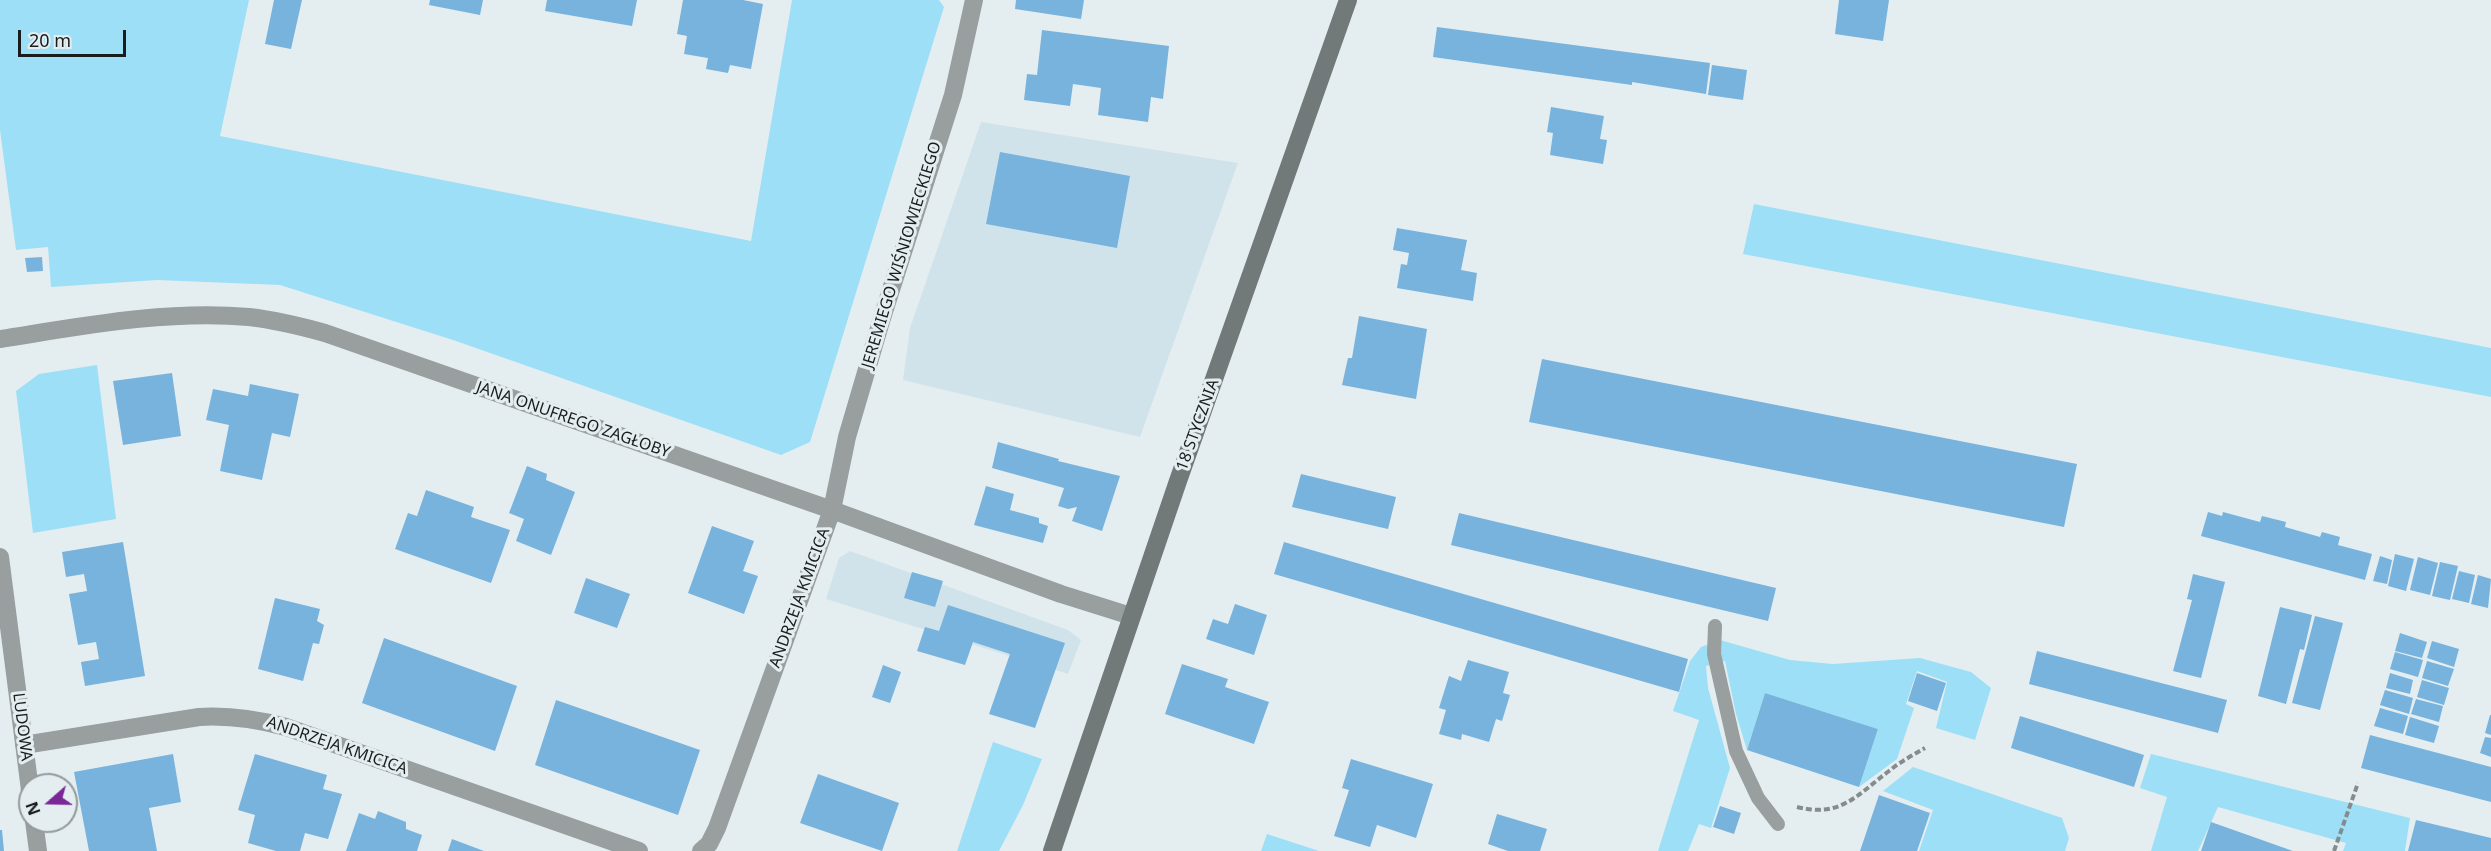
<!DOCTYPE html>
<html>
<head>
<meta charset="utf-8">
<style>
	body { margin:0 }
	#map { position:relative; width:2491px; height:851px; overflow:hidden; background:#e4eef1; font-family:"Noto Sans",sans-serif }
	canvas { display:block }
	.north { position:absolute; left:18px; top:773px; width:60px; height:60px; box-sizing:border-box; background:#e4eef1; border:2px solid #939a9d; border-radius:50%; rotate:250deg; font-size:16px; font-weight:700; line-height:24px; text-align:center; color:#191d1e }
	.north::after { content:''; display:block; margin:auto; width:21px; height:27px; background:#7a2898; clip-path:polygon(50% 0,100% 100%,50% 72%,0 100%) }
	.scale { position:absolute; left:18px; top:30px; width:108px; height:27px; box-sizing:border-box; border:3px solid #191d1e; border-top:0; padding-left:8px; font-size:18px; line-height:21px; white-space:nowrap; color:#191d1e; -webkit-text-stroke:4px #e4eef1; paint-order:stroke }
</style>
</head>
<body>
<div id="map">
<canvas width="2491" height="851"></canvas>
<div class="north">N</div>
<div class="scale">20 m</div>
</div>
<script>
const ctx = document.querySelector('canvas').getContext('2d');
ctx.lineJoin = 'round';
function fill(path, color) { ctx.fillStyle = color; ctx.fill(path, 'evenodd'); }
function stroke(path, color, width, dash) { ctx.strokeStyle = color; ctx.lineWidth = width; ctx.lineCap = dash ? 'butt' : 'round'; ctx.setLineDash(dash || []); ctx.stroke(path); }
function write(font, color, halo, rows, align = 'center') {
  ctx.font = font + ' "Noto Sans",sans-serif'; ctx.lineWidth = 6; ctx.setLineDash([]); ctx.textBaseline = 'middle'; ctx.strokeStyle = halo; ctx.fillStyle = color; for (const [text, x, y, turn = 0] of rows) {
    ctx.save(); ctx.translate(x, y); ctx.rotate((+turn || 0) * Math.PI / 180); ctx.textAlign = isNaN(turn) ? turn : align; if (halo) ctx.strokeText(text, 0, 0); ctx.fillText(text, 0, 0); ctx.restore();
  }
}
const built = new Path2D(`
	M981,122l257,41 -98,274 -237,-57 7,-52z
	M850,551l218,79 13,10 -13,34 -242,-75 13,-41z`);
const green = new Path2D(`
	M0,0h249l-29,136 531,105 41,-241h147l5,7 -134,435 -29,13 -328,-115 -173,-55 -123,-5 -106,7 -3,-40 -32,3 -16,-120z
	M1754,204l737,144v49l-748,-143z
	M97,365l19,154 -83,14 -17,-142 23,-17z
	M1720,640l70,20 43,4 87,-6 51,14 20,16 -16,52 -39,-12 11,-46 -30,-11 -11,33 8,4 -17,51 -38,28 19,-58 -113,-36 -18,57 -11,-36 -11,-53 -19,5 2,22 22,80 -19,60 -12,-4 -11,27h-30l41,-131 -26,-9 17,-50 11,-14z
	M993,742l49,17 -19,46 -24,46h-42z
	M2151,754l259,64 -5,33h-62l3,-8 -128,-36 -20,44h-47l16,-54 -27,-9z
	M1913,767l149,51 7,20 -4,13h-146l14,-41 -50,-19z
	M1267,834l52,17h-58z`);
const building = new Path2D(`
	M274,0h28l-11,49 -26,-5z
	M430,0h53l-3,15 -51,-10z
	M547,0h90l-5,26 -87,-15z
	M683,0h60l20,4 -12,65 -21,-4 -2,8 -22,-4 2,-11 -24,-4 3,-18 -10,-2z
	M1016,0h68l-3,19 -66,-10z
	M1839,0h50l-6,41 -48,-7z
	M1437,27l273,36 -4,31 -74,-12v3l-199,-28z
	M1042,30l127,16 -6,53 -12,-2 -3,25 -50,-7 3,-27 -28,-4 -3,22 -46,-6 3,-26 10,1z
	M1712,65l35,5 -4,30 -35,-5z
	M1551,107l53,9 -4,23 7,1 -4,24 -53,-9 3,-22 -6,-1z
	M1000,152l130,24 -13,72 -131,-24z
	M1397,228l70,12 -6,30 16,3 -4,28 -76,-13 4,-24 6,1 2,-12 -16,-3z
	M42,257l1,14 -16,1 -2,-14z
	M1359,316l68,13 -11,70 -74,-14 6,-27h4z
	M1542,359l535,105 -13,63 -535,-105z
	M172,373l9,63 -58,9 -10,-64z
	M250,384l49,10 -9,43 -18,-4 -10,47 -42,-9 9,-46 -23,-5 7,-31 35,7z
	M998,442l61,17 -1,2 62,15 -18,55 -30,-10 5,-14 -9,2 -10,-3 6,-18 -72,-20z
	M527,466l20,8 -1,6 29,12 -24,63 -35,-14 8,-22 -15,-6z
	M1301,474l95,23 -8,32 -96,-22z
	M986,486l28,8 -4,16 29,8v5l9,3 -5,17 -69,-18z
	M426,490l48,17 -3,10 39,13 -19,53 -96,-34 13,-36 9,3z
	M2208,512l14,4 1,-4 37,10 2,-6 24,6 -1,5 35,10 2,-5 18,5 -2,8 34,9 -7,26 -164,-44z
	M1459,513l317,75 -8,33 -317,-76z
	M712,526l42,15 -11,30 15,5 -14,38 -56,-21z
	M123,542l22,134 -60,10 -4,-24 18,-3 -3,-17 -18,3 -9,-51 18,-3 -3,-17 -18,3 -4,-25z
	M1284,542l404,117 -9,33 -405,-118z
	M2395,554l19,5 -8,32 -18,-5z
	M2380,556l12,4 -5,24 -14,-3z
	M2418,557l20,6 -8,32 -20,-5z
	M2440,562l18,4 -8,34 -18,-4z
	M2459,571l16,4 -6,28 -17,-4z
	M912,572l31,9 -8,26 -31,-9z
	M2193,574l32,8 -24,96 -28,-7 19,-71 -5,-1z
	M2478,575l13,4 -3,29 -17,-4z
	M586,578l44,16 -13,34 -43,-15z
	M275,598l45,11 -3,12 7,4 -5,19 -6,-1 -10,38 -45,-12z
	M1235,604l32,11 -13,40 -48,-16 7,-20 15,5z
	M948,605l117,38 -30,85 -46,-14 21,-60 -37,-12 -8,23 -48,-14 8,-24 14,4z
	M2280,607l32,8 -8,35 -4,-1 -14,55 -28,-8z
	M2315,616l28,7 -23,87 -28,-7z
	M2400,633l27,9 -5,16 -27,-7z
	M384,638l133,48 -22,65 -133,-48z
	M2432,641l27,8 -5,18 -27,-9z
	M2037,651l190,49 -9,33 -189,-49z
	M2395,652l28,8 -5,17 -28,-8z
	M1468,660l41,12 -6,21 7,2 -8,26 -6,-2 -7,23 -27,-8 -1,6 -22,-6 7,-24 -7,-2 10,-32 12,5z
	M2427,661l27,8 -6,17 -26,-8z
	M1182,664l46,15 -3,8 44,15 -15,42 -89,-30z
	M883,665l18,7 -11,31 -18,-6z
	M1917,673l29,10 -9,28 -29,-10z
	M2390,673l23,7 -3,14 -24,-6z
	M2422,680l27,8 -5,17 -27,-8z
	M2385,690l28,8 -4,16 -29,-9z
	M1765,693l113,36 -19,58 -112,-37z
	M2416,699l27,7 -4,16 -28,-8z
	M556,700l144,50 -22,65 -143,-50z
	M2380,708l28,8 -5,18 -29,-8z
	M2490,715h1v20l-6,-2z
	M2020,716l124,39 -10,32 -123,-39z
	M2410,717l29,9 -5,17 -29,-8z
	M2370,735l121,32v35l-130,-34z
	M2485,737l6,1v19l-11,-4z
	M173,754l8,48 -32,6 8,43h-68l-15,-79z
	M255,754l72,21 -4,14 19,5 -14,45 -23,-6 -5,18h-24l-28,-8 7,-28 -17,-5z
	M1351,759l82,25 -17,54 -39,-13 -7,22 -36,-11 15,-46 -7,-2z
	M818,774l81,29 -17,48 -82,-28z
	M1879,795l51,18 -13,38h-57z
	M1720,806l21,7 -7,21 -21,-7z
	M378,811l28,11v7l16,6 -5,16h-71l13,-38 16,6z
	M1497,814l50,15 -7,22h-32l-20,-7z
	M2416,820l75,18v13h-83z
	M2211,822l82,29h-92z
	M0,830h2l2,21h-4z
	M452,839l32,12h-36z`);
const path = new Path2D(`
	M1797,807c44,11 60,-12 92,-36 11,-9 24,-16 36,-23
	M2334,851l24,-68`);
const lane = new Path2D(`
	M1715,626l-1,28 22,97 22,47 20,26`);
const street = new Path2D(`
	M0,339c83,-13 165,-29 249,-22 26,3 51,9 76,16l507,177 229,84 70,22
	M0,557l30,233
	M24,745l175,-28c31,-2 57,2 87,10l353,124
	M34,821l4,30
	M701,851l8,-7 8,-16 115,-318 15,-73 35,-119 71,-223 21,-95`);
const secondary = new Path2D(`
	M1052,851l126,-370 170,-481`);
const streetNames = [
	["JEREMIEGO WIŚNIOWIECKIEGO",902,255,-73],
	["JANA ONUFREGO ZAGŁOBY",573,420,19],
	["18 STYCZNIA",1198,425,-70],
	["ANDRZEJA KMICICA",800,598,-70],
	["LUDOWA",22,727,83],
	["ANDRZEJA KMICICA",337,746,19]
];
fill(built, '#d1e3ea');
fill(green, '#9ddff6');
fill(building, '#77b3dc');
stroke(path, '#858c8e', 4, [6, 3]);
stroke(lane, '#999e9e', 14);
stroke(street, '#999e9e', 18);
stroke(secondary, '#727979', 18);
write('16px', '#191d1e', '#e4eef1', streetNames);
</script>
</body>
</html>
